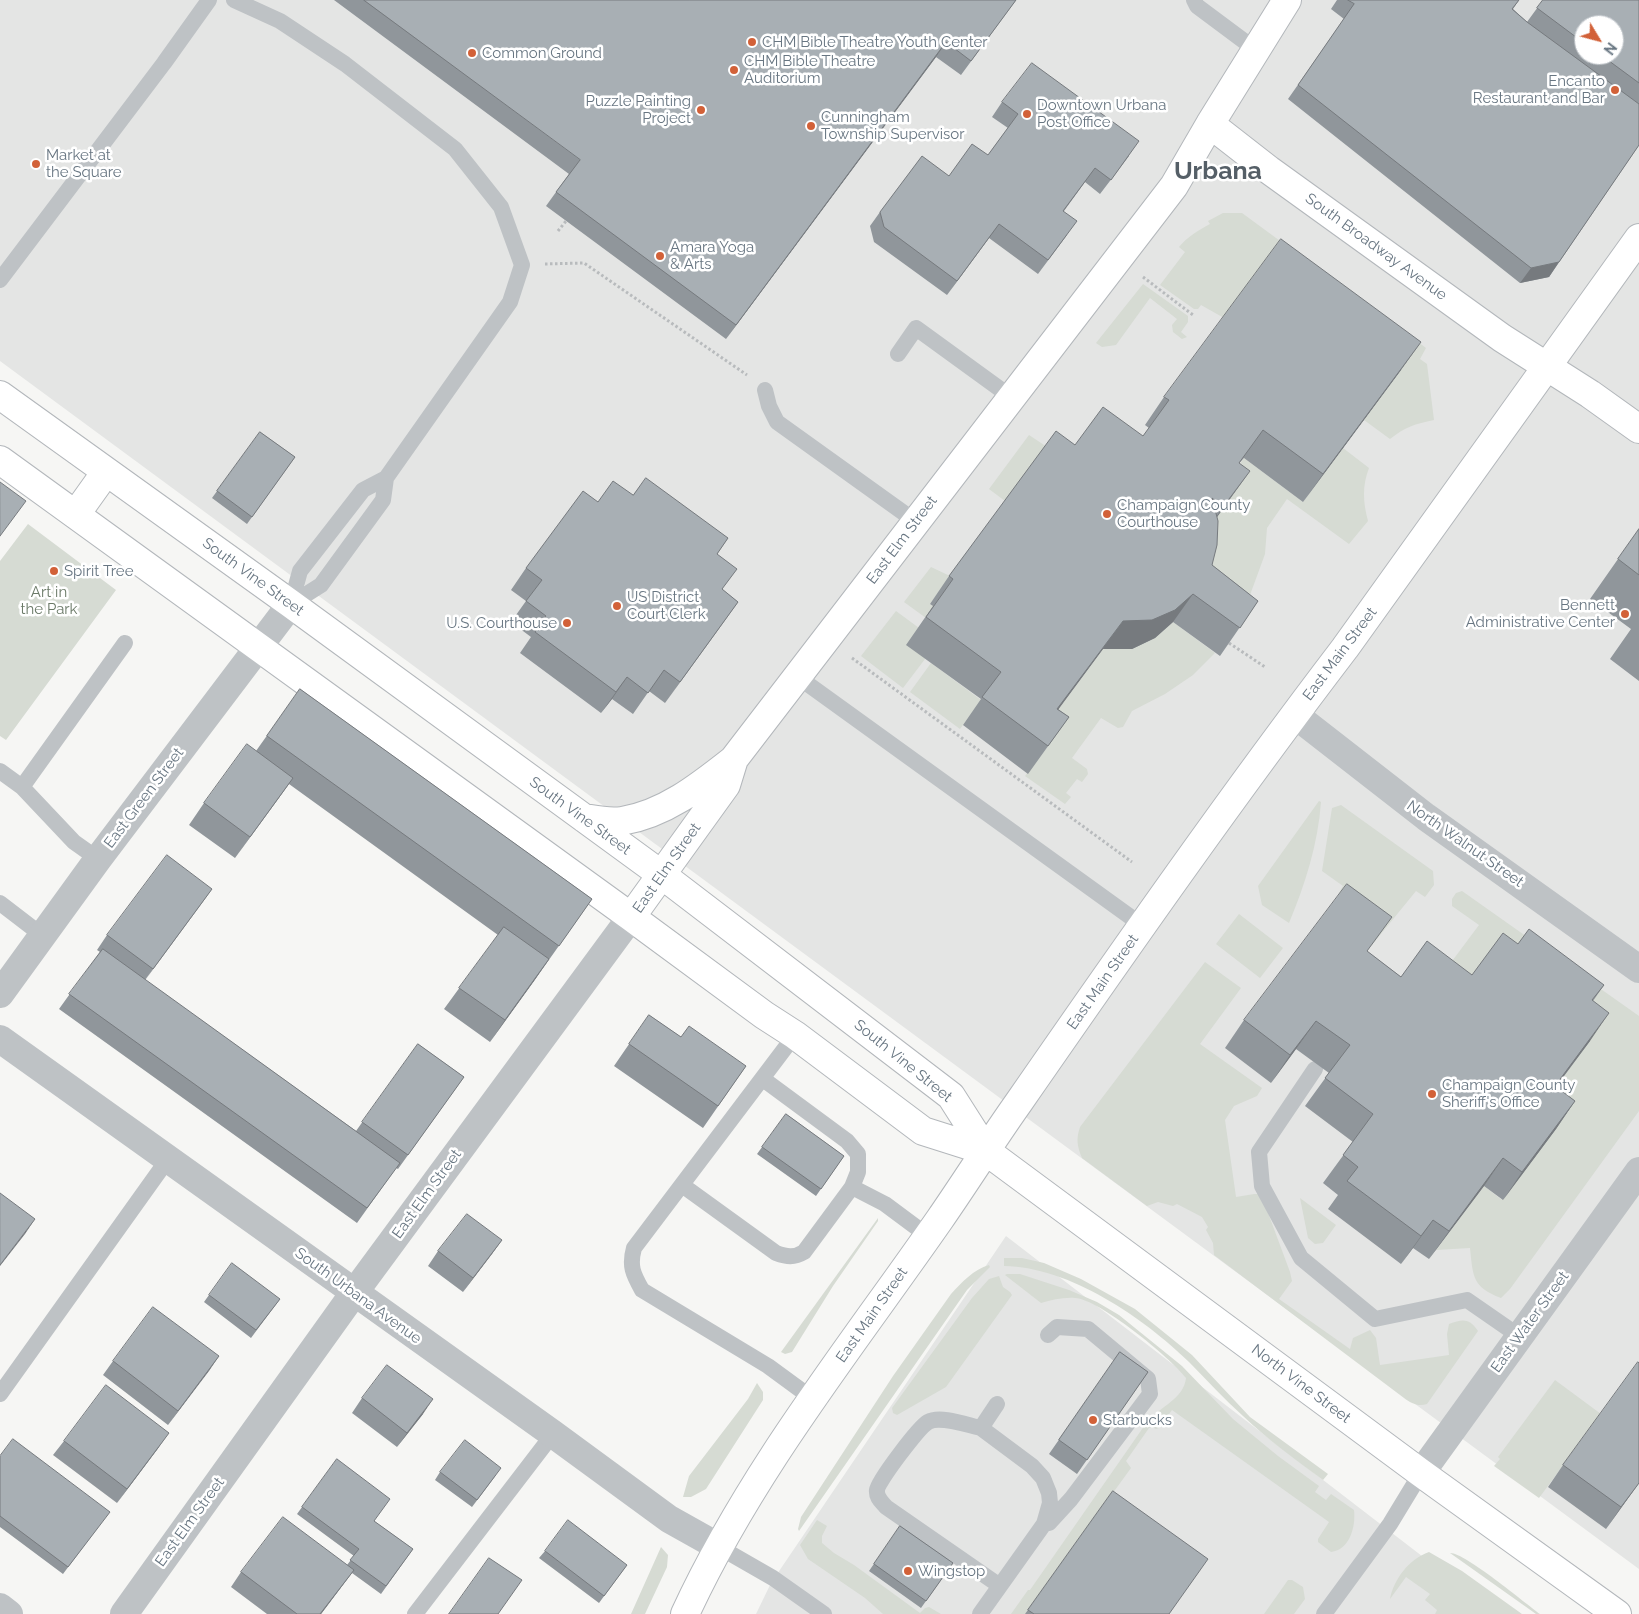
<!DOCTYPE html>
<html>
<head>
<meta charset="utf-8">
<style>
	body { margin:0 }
	#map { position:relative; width:1639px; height:1614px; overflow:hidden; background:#f6f6f4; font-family:Raleway,sans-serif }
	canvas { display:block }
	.north { position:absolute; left:1574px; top:15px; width:50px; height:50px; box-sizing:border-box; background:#fff; border:1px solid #c3c8cd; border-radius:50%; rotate:127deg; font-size:14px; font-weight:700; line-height:20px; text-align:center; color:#687682 }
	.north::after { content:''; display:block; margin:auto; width:18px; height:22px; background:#d26138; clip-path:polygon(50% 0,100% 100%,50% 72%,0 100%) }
</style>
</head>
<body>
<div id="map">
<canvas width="1639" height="1614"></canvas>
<div class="north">N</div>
</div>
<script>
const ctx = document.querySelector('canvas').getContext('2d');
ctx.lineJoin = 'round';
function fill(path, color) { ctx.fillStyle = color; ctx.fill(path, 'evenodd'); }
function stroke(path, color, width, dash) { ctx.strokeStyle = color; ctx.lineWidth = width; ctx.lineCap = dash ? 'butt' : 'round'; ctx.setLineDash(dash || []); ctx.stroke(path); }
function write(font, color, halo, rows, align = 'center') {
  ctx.font = font + ' Raleway,sans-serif'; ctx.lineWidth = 5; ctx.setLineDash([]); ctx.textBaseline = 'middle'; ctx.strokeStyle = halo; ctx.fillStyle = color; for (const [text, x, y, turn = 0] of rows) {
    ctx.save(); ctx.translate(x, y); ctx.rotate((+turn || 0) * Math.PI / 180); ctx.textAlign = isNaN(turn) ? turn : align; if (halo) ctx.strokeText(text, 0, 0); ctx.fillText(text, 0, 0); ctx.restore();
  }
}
const built = new Path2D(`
	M0,0h1639v1569l-1639,-1208zM1584,25h30v30h-30z
	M1006,1236l438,337 64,41h-752l15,-31z`);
const green = new Path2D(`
	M1223,213h19l64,47 -82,58 -23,-13 -3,4h-4l-34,-24 25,-33 -6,-5c8,-10 20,-17 31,-23l-2,-3z
	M1143,284l45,32v6l-7,10 6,5 -5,2 -9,-7 -1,-7 5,-6 -27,-21 -34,47 -14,2 -6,-4z
	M1397,326l29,22 -6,11 7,5 7,56c-19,4 -29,7 -44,19l-26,-19z
	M1029,435l21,14 -45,52 -16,-12z
	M1343,448l26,20c-7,18 -6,34 -1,53l-19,23 -62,-45 -20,29 -2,26 -19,52 -49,-33 22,-82 25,-33 59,44z
	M28,524l88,66 -110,150 -6,-4v-175z
	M931,567l19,9 -20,28 4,3 -8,11 -22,-16z
	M896,611l23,17 6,31 -22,29 -42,-32z
	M1173,622l42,31 -22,22 -28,19 -33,17 -9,16 -5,1 -17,-10 -29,40 15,11 1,5 -6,8 -5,-3 -11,14 5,4 -6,7 -40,-28 24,-31 -11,-8 65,-88h29l23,-11z
	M931,663l50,37 -21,29 -50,-37z
	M1319,801l2,1c-3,42 -16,83 -32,121l-27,-18 -4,-19z
	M1341,805l92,66 1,14 -9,12 -9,-6 -44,54 -20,-14 11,-19 -24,-19 4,-7 -21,-15 10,-63z
	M1462,891l177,125v95l-129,178 -9,9c-29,-11 -28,-22 -31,-50l-34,2 48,-64 18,14 -49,-197 -21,-15 47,-63 -27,-19v-7l4,-6z
	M1239,914l44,34 -23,30 -44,-34z
	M1205,962l36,26 -41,56 62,44 -5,8 -23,10 -9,14 11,77 18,-3h7l29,78 2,9 -13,18 71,50 3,-11 17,-8 6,8 4,27 69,-10 -2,-21 2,-10c14,-5 20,-6 29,7l-51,73c-9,3 -16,-1 -23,-6l-190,-143 -1,-12 -7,-13 2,-3 -6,-10 -25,-13 -4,2 -15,-4 -11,4 -65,-48c-5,-12 -6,-19 -2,-31z
	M1300,1198l36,27 -13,18 -8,1 -7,-6z
	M878,1218v3l-45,65 -41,66 -7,2 -4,-2z
	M1004,1258h18l22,5 37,16 54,30 57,46 58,62 78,57 -5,6c-27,-20 -55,-40 -80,-64 -19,-17 -36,-36 -54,-54 -45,-44 -119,-95 -185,-96z
	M989,1265l1,2 -23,23 -168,241 -1,-2 3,-12 92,-141 58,-82c10,-11 23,-25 38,-29z
	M1007,1274h13l49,16 28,12 22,13 63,51 51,53 45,37 41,30 -4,6 11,8 5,-6 23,16c2,16 -4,40 -23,42l-13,-10v-3l11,-17 -157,-112 -13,18 -3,1 -4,-2 -3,1 -23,33 5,7 -106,146h-14l17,-24h2l117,-168c12,-15 37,-23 39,-44 -15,-20 -87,-79 -111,-80 -11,-1 -23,2 -34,5l-36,-28z
	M999,1276l4,11 7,5 2,3 -66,92 -49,28 -4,-2 -1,-5 80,-110 17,-19z
	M1555,1380l46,34 -62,84 -45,-32 6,-7 -2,-2z
	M757,1383l6,9v8l-57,89 -15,8h-8l6,-21 59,-77z
	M817,1520l10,6 -5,10v7l12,10 20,12 66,48 5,-5 4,-1 12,7h-58l-18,-16 -57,-39 -8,-14z
	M661,1547l7,8 -1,12 -22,47h-14z
	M1429,1552l33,19 60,43h-87l2,-4 -12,-10 5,-6 -24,-17 -16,22c4,-20 19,-40 39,-47z
	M1450,1553c14,-1 75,50 90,61h-4z
	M1288,1580h4l11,7 2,12 -11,15h-30z`);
const path = new Path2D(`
	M558,231l8,-10
	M545,264l39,-1 163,112
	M1143,277l50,38
	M1229,643l36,24
	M852,658l280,204`);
const lane = new Path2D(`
	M234,0l46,21 65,43 110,85 46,58 21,58 -12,37 -124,176 -23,12 -63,81 -9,33
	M1194,0l3,6 59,44
	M0,280l164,-217 45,-63
	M898,354l18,-26 95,69
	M765,390l4,16 8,16 138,99
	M291,604l30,-19 62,-85 3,-22
	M798,677l345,249
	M0,771l22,16 52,55 24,17
	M22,787l103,-144
	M0,903l43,33
	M795,1035l-161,213c-5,18 -1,26 8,42l126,76 45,33
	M1315,1069l-56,83 3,34 39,72 74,61 92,-19 52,36
	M763,1079l84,62 11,13v18l-6,15 33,17 43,32
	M682,1185l94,68c11,4 18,5 28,-1l48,-65
	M0,1394l168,-235
	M981,1428c-14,-3 -41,-13 -53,-6 -9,5 -50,59 -51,68 -1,8 5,12 9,17l114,79
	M1044,1524l5,-1 22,-24 79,-105 -2,-15 -60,-50 -31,-2 -9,8
	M719,1547l54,31 51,36
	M415,1614l138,-180
	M980,1614l64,-90 6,-21 -1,-10 -6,-15 -11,-12 -51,-38 16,-24
	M1324,1614l66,-90 31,-51`);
const street = new Path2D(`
	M1295,715l131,102 213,152
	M0,994l98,-135 193,-255
	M0,1039l553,395 116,85 50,28
	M1421,1473l218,-302
	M0,1607l9,7
	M124,1614l230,-321 277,-376`);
const secondary = new Path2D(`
	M1210,124l59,46 233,168 88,56 49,35
	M0,395l291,209 371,271 289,221 35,55
	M0,460l631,457 133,98 31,20 128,96 63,20 435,322 196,141
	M76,514l30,-42
	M584,818c12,2 25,5 38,3 43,-7 78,-35 111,-61
	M631,917l95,-132 8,-26 440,-573 36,-62 77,-124
	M685,1614c66,-143 166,-267 255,-395 27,-39 52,-79 79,-117 106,-153 213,-306 326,-454l294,-410`);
const wall = new Path2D(`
	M334,0h682l-55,75 -25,-18 -210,282 -180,-133 23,-32z
	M1337,0h182l-6,9 14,13 16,-22h96v145l-90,132 -29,6 -232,-184 56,-80 -13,-10zM1584,25l30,30h-30z
	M1002,102l127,54 -29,38 -15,-12 -21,29 3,24 -29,39 -49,-36 -42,57 -73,-53 -4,-16 10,-14 108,-57 20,-27 -16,-11z
	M1401,370l-98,132 -59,-44 -5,5 -9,36 -13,18 -5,48 46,36 -38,55 -47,-34 -18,16 -23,11h-29l-45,60 11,8 -41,57 -65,-49 18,-26 -75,-54 27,-39 -3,-2 19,-28 126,-131 68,-9 6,-8 -4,-3 19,-28z
	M260,432l35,25 -48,67 -35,-26z
	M633,495l95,43 -11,16 6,36 15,12 -73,101 -16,-12 -16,23 -21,-15 -11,14 -81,-60 11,-16 -20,-15 15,-21 -15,-11 15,-22 72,-66z
	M1639,529v152l-29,-22 21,-30 -41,-30z
	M300,689l292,210 -58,82 -44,61 -46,-33 54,-74 -209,-151 -54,74 -46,-33 15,-22 52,-52z
	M212,889l-67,91 211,151 62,-87 46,33 -66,92 -2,-1 -39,55 -298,-214 41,-57 -3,-2 10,-15z
	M1518,944l86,41 -11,16 -3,40 -34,46 19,14 -19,28 -53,71 -19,-14 -55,73 -16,-11 -12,16 -73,-55 10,-14 -15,-12 30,-41 -48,-36 24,-33 -33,-24 -25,34 -46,-35 19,-28 124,-68 33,25 71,-2z
	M649,1015l32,22 65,29 -43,62 -89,-62z
	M786,1114l58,42 -28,40 -59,-42z
	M502,1240l-39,52 -35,-26 10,-15z
	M209,1295l71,4 -29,39 -47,-36z
	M1120,1352l28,20 -71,102 -28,-20z
	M219,1356l-51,69 -65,-50 10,-14z
	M1639,1363v120l-33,46 -58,-42 15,-22z
	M362,1398l61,16 -26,33 -45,-34z
	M64,1441l95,6 -42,56 -64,-48z
	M0,1456l104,63 -41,55 -63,-47z
	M337,1459l37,62 39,28 -32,45 -29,-21 -31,41h-54l-36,-27 10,-15 106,-7 7,-9 -57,-42z
	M440,1472l56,3 -24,32 -37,-27z
	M1113,1491l56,123h-144z
	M900,1526l53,37 -32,45 -52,-37z
	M545,1551l82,14 -28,38 -60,-45z`);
const shadedWall = new Path2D(`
	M946,42l-10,15 -210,282 10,-14z
	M999,224l-10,14 -42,57 10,-14z
	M1559,262l-10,15 -29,6 11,-15z
	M1421,342l-20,28 -98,132 20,-28z
	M1250,471l-20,28 -26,36 19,-28z
	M1193,594l-20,28 -18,16 -23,11h-29l-65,88 19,-28 66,-88z
	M738,602l-15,21 -58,80 15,-21z
	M627,677l-15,22 -11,14 15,-21z
	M293,778l-15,21 -43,59 15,-21z
	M212,889l-10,14 -59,80 10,-14z
	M549,959l-15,22 -44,61 15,-22z
	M1609,1013l-19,28 -55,73 20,-28z
	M1316,1021l-20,28 -25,34 19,-28z
	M1575,1101l-19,28 -53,71 19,-28z
	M1503,1158l-19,28 -55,73 20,-28z
	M35,1219l-10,15 -25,32v-1z
	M1433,1220l-20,28 -12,16 20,-28z
	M502,1240l-10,14 -29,38 10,-14z
	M219,1356l-10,15 -41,54 10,-14z
	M433,1399l-10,15 -26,33 10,-14z
	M169,1433l-10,14 -42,56 10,-14z
	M1639,1483l-33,46 15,-22z
	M354,1570l-33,44h-1z`);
const building = new Path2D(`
	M364,0h652l-45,61 -25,-19 -210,283 -180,-133 24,-32z
	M1348,0h171l-7,9 15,13 112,82v41l-80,117 -28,6 -233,-183 56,-81z
	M1543,0h96v83l-38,-28h13v-30h-30v18l-47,-35z
	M1032,63l107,78 -28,39 -16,-12 -32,43 14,10 -29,39 -49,-36 -42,57 -73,-54 -4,-15 42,-56 27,20 23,-32 16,11 30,-41 -16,-12z
	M1281,239l140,103 -98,132 -60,-44 -24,33 11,8 -27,36 -11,-9 6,23 -1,24 -5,20 46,36 -18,27 -47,-34 -18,16 -23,10 -29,1 -66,88 12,8 -21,29 -66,-49 19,-25 -75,-55 27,-38 -4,-3 107,-145 19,14 28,-38 40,29 26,-36 -5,-3z
	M260,432l35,25 -43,60 -35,-26z
	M646,478l82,60 -11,16 20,15 -15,20 16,13 -58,80 -16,-12 -16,23 -21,-16 -11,15 -81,-60 11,-16 -20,-15 16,-21 -16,-12 57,-77 15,11 15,-21 20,14z
	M0,482l26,19 -26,35z
	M1639,529v46l-21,-16z
	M300,689l292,210 -33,47 -292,-210z
	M247,744l46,34 -43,59 -46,-34z
	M167,855l45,34 -59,80 -46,-34z
	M1347,884l45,33 -25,34 34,26 26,-36 45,34 31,-42 15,11 11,-15 75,56 -12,15 17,13 -54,73 20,15 -53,71 -19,-14 -54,73 -16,-11 -12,16 -74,-55 11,-14 -15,-12 30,-41 -48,-36 25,-33 -34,-24 -26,34 -46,-35z
	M504,927l45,32 -44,61 -46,-32z
	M103,949l297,214 -33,45 -298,-214z
	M649,1015l32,22 8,-11 57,40 -28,40 -89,-62z
	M418,1044l46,33 -56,78 -46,-33z
	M786,1114l58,42 -23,33 -59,-42z
	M0,1193l35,26 -35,46z
	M467,1214l35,26 -29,38 -35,-27z
	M232,1263l48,36 -24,31 -47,-35z
	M153,1307l66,49 -41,55 -65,-50z
	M1120,1352l28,20 -61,88 -28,-20z
	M1638,1362l1,1v120l-18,24 -58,-42z
	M387,1365l46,34 -26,34 -45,-35z
	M106,1385l63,48 -42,56 -63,-48z
	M13,1439l97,73 -42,55 -68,-51v-60z
	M465,1440l36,28 -24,32 -37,-28z
	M337,1459l53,40 -16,22 39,28 -27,37 -36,-26 9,-11 -57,-42z
	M1113,1491l95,68 -39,55h-135l-6,-4z
	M283,1517l71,53 -34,44h-23l-56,-42z
	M568,1520l59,45 -23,31 -59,-45z
	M900,1526l53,37 -27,38 -52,-37z
	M489,1558l33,22 -24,34h-49z`);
const markers = [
	[752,42,5,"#d26138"],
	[472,53,5,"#d26138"],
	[734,70,5,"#d26138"],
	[1615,90,5,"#d26138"],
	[701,110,5,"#d26138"],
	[1027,114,5,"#d26138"],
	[811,126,5,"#d26138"],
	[36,164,5,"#d26138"],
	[660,256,5,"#d26138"],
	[1107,514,5,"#d26138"],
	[54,571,5,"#d26138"],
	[617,606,5,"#d26138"],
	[1625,614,5,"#d26138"],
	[567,623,5,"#d26138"],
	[1432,1094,5,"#d26138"],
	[1093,1420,5,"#d26138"],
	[908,1571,5,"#d26138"]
];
const poiNames = [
	["CHM Bible Theatre Youth Center",762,42],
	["Common Ground",482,53],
	["CHM Bible Theatre",744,61],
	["Auditorium",744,78],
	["Encanto",1605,81,"right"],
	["Restaurant and Bar",1605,98,"right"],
	["Puzzle Painting",691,101,"right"],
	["Project",691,118,"right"],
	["Downtown Urbana",1037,105],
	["Post Office",1037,122],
	["Cunningham",821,117],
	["Township Supervisor",821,134],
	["Market at",46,155],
	["the Square",46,172],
	["Amara Yoga",670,247],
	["& Arts",670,264],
	["Champaign County",1117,505],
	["Courthouse",1117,522],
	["Spirit Tree",64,571],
	["US District",627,597],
	["Court Clerk",627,614],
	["Bennett",1615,605,"right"],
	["Administrative Center",1615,622,"right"],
	["U.S. Courthouse",557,623,"right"],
	["Champaign County",1442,1085],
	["Sheriff's Office",1442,1102],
	["Starbucks",1103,1420],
	["Wingstop",918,1571]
];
const streetNames = [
	["South Broadway Avenue",1376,247,36],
	["East Elm Street",902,540,-53],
	["South Vine Street",253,577,36],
	["East Main Street",1340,654,-53],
	["East Green Street",144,798,-53],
	["South Vine Street",580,816,36],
	["North Walnut Street",1465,844,35],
	["East Elm Street",667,868,-55],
	["East Main Street",1103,982,-55],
	["South Vine Street",903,1061,39],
	["East Elm Street",427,1194,-54],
	["South Urbana Avenue",358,1296,36],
	["East Main Street",872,1315,-55],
	["East Water Street",1530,1322,-54],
	["North Vine Street",1301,1384,37],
	["East Elm Street",190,1522,-54]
];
const parkNames = [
	["Art in",49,592],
	["the Park",49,609]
];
const townNames = [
	["Urbana",1218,171]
];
fill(built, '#e4e5e4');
fill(green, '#d6dbd3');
stroke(secondary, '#b3b7bb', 30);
stroke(path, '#b8bbbd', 3, [2.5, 2.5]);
stroke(lane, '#bec2c5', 16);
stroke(street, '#bec2c5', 28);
stroke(secondary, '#fff', 28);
fill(wall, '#90969b');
fill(shadedWall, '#767a7e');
fill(building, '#a8afb4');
stroke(building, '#767a7e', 1);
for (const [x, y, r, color] of markers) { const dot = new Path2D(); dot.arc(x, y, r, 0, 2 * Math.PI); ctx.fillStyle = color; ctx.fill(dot); stroke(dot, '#fff', 2); }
write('15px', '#687682', '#fff', poiNames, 'left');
write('15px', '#687682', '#fff', streetNames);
write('15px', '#6a7967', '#fff', parkNames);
write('bold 25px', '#555f67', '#fff', townNames);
</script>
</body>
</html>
